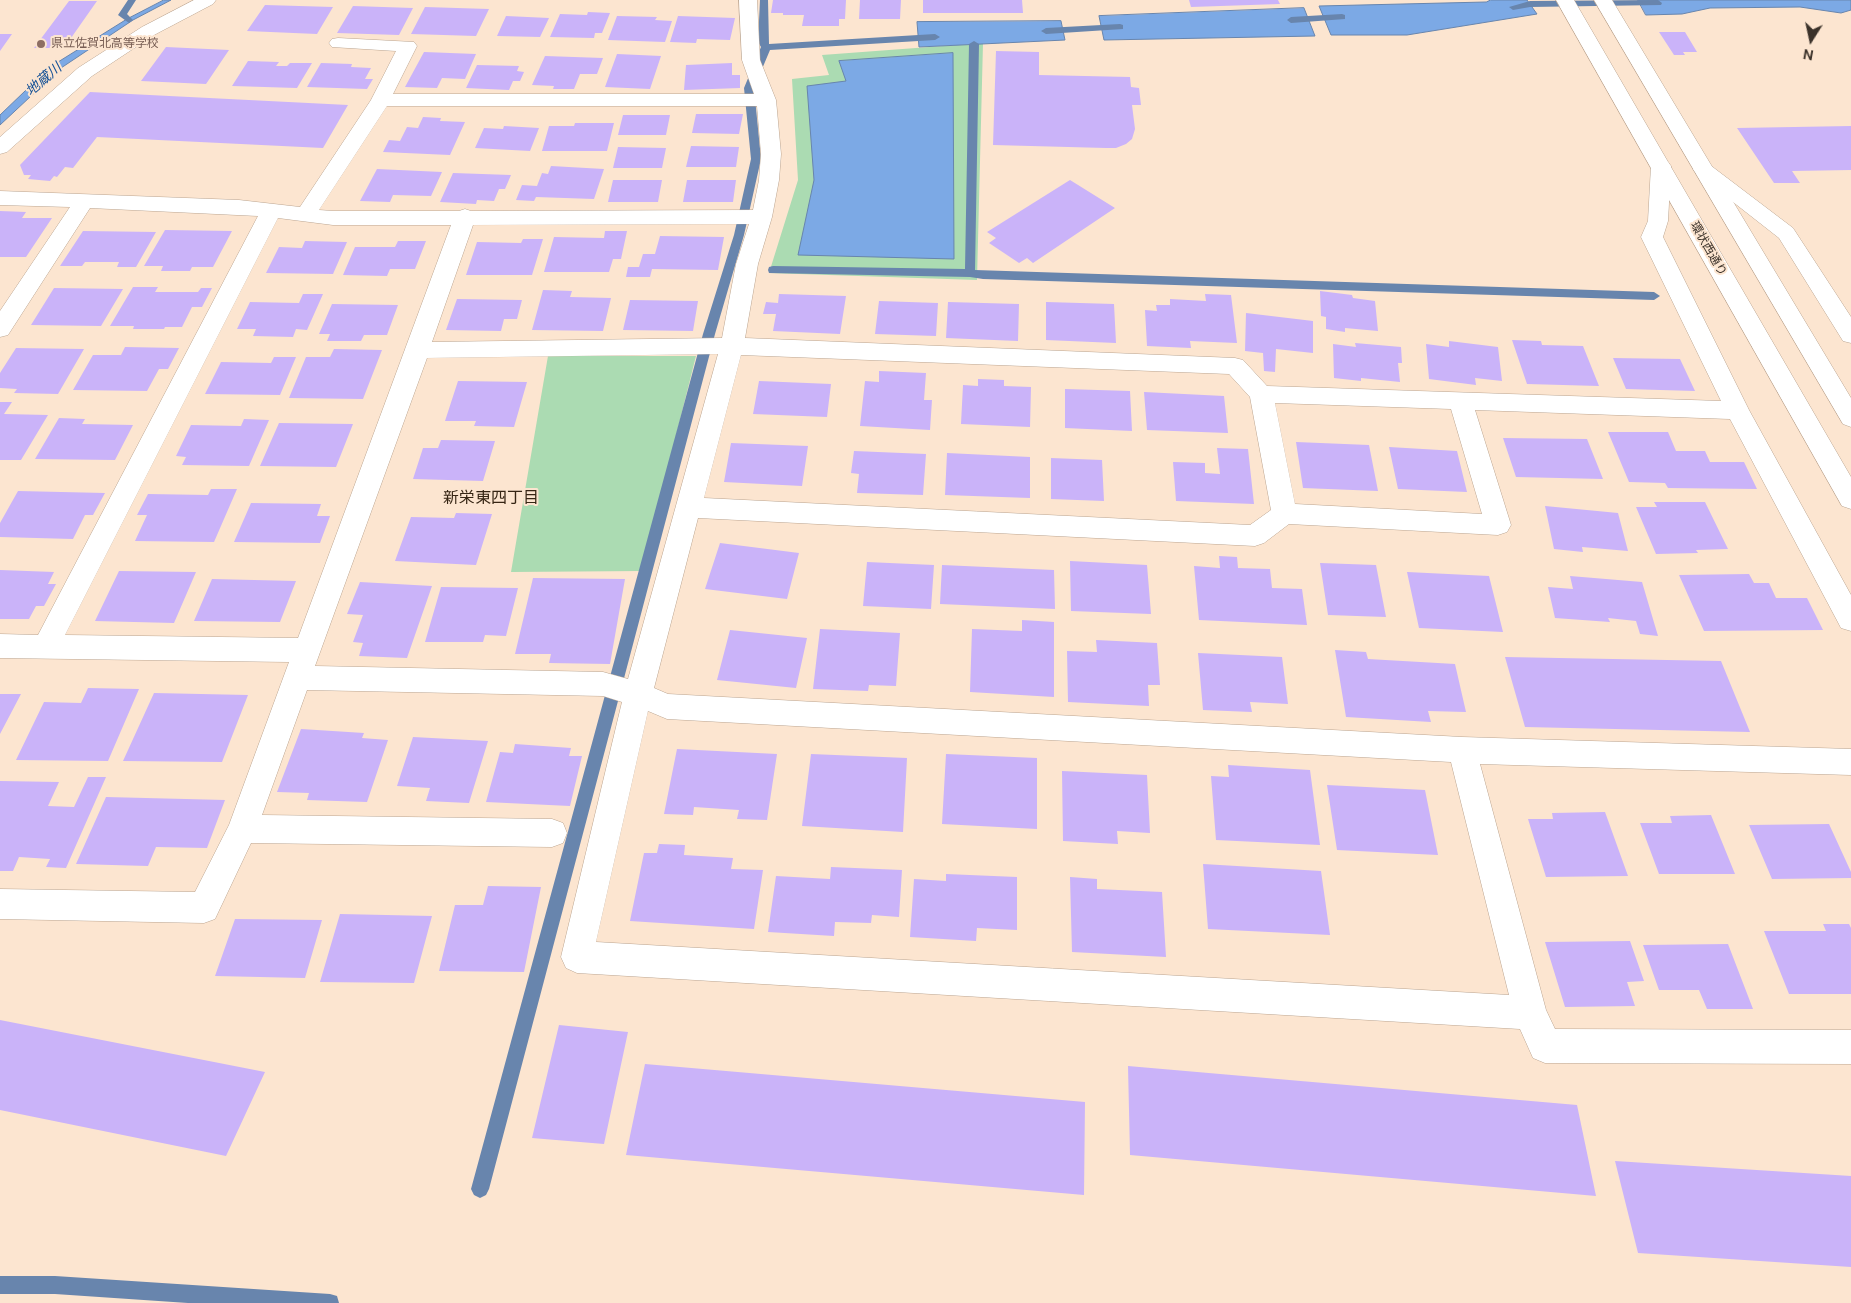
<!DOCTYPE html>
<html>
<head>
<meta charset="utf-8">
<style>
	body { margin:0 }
	#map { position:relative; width:1851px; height:1303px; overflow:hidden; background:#fce5d0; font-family:"DM Sans",sans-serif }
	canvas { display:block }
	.north { position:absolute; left:1786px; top:15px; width:50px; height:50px; -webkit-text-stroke:4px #fce5d0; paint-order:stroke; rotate:190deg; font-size:14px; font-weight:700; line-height:20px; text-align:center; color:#3b322a }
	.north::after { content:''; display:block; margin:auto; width:18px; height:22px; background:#3b322a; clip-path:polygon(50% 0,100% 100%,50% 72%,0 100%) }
</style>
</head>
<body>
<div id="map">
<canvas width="1851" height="1303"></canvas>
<div class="north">N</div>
</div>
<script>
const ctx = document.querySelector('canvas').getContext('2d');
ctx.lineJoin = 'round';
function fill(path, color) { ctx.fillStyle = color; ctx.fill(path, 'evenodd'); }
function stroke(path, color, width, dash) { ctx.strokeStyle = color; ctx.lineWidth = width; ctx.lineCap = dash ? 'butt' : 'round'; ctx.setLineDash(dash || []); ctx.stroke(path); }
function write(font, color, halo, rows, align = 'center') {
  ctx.font = font + ' "DM Sans","Noto Sans JP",sans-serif'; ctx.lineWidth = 4; ctx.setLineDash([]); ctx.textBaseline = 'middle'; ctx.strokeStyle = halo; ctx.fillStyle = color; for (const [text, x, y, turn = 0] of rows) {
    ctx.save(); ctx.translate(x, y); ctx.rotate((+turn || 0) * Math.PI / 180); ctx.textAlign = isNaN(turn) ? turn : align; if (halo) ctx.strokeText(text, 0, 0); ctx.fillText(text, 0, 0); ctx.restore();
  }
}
const green = new Path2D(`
	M983,43l-6,237 -208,-7 29,-93 -6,-101 37,-4 -7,-20z
	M548,356h148l-54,215 -131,1z`);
const water = new Path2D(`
	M164,0h7l-38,20 -72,48 -61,57v-10l50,-48 77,-48z
	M1491,0h36l10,14 -130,21h-76l-12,-29 167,-4z
	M1638,0h213v10l-10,3 -41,-6 -90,1 -28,6 -36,1z
	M1304,8l11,28 -211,4 -5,-24z
	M1061,21l4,19 -146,7 -2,-25z
	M953,53l1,206 -156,-4 16,-75 -7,-94 39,-5 -7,-20z`);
const stream = new Path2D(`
	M128,0h8l-9,14 6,6 -4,3 -11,-8z
	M760,0h8l1,44 166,-10 5,3 -5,3 -165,10 -16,38 7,71 -17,76 -29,99 -226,855 -3,6 -6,3 -6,-3 -3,-6 232,-855 31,-99 17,-76 -7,-71 17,-41 -3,-5z
	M1658,0l4,3 -1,2 -131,2 -17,3 -4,-3 21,-6z
	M1342,14l3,1v4l-54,4 -4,-3 4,-3z
	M1120,24l3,1v4l-77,5 -5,-3 5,-3z
	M974,41l5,3 -4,226 679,22 6,4 -6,4 -671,-21 -13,-2 -201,-4 -1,-3 1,-3 4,-1 192,3 4,-225z
	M0,1276h55l275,18 7,2 2,7h-151l-133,-9h-55z`);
const building = new Path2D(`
	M773,0h73l-1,19h-6v7h-37l2,-11h-21v-2h-12z
	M860,0h41l-1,19h-41z
	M923,0h99l1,13h-100z
	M1189,0h89l2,4 -89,3z
	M69,1h28l-33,47h-30z
	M265,5l68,2 -16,27 -70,-3z
	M353,6l60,2 -14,27 -62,-2z
	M425,7l64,2 -13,27 -65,-2z
	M588,12l22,1 -8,20h-7l-1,5 -44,-1 10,-23 27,1z
	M506,16l43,2 -9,19 -43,-1z
	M617,16l40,1 -2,3 17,1 -7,21 -57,-2z
	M678,16l57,2 -5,22 -33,-1 -1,4 -26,-1z
	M1659,32h26l12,20h-14l2,3h-11z
	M0,34h12l-12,17z
	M166,47l63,3 -23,34 -65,-3z
	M996,51l43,1v23l91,2 1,10 8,1 2,17h-9l3,24 -3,10 -6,5 -10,4h-10l-113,-3z
	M424,52l52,2 -11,25 -23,-1 -5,10 -32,-1z
	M617,54l44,2 -11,33 -45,-2z
	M545,56l58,2 -6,16h-17l-6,15h-21l1,-3 -22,-1z
	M248,61l31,1 -3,4h11l3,-3h22l-15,25 -65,-2z
	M321,63l31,1 -1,3 20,1 -6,11h8l-6,10 -60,-2z
	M732,63v12h8v13l-56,2 2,-25z
	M477,65l42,1 -2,5 7,1 -4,9h-7l-4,9 -43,-2z
	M90,92l258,13 -25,43 -226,-11 -24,31 -8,-1 -8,10 -3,-1 -4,5 -22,-2 3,-4h-7l-4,-10z
	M696,114h47l-4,20 -47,-1z
	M623,115h47l-4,20h-48z
	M423,117l18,1 -1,3 25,1 -15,33 -67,-3 6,-12 11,1 7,-14 11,1z
	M575,123h39l-7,28h-65l7,-25h25z
	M504,126l35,2 -9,23 -55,-3 9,-20 19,1z
	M1851,126v44l-59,1 8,12h-26l-37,-55z
	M691,146l48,1 -3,20h-50z
	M618,147l48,1 -4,20h-49z
	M551,166l53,3 -10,30 -58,-2 -2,4 -18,-1 6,-15 15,1 5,-13 6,1z
	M377,169l65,3 -11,24 -38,-1 -3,7 -30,-1z
	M453,173l58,2 -6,14h-6l-5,12 -17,-1 -1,4 -36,-2z
	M613,180h49l-4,22h-50z
	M687,180h49l-3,22h-50z
	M1070,180l45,28 -82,55 -6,-5 -8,5 -30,-20 7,-5 -9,-6z
	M0,211l26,1 -4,6h30l-26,39h-26z
	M165,230l67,1 -19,36h-21l-2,4h-29l2,-5h-19z
	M83,231l73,1 -20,35h-19l2,-5h-34l-3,4h-22z
	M605,231h22l-6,28h-8l-4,13h-65l10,-35 50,1z
	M660,236l64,1 -6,33 -66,-1 -2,8h-24l2,-10h11l4,-13h12z
	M523,239h20l-11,36h-66l11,-33 44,1z
	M305,241l42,1 -14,32 -67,-1 13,-26 23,1z
	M398,241h28l-11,28h-25l-3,7 -44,-1 12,-28h40z
	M133,287h25l-3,5h43l3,-4h11l-10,19h-10l-10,20h-17l-1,2h-31l1,-3h-24z
	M54,288l69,1 -22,37 -70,-1z
	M543,290l29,1 -2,6 41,1 -8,33 -71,-1z
	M1320,291l32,4 1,3 22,3 3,30 -33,-3v4l-19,-3v-12l-5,-1z
	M303,294h20l-16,36 -11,-1 -3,8 -40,-1 3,-7h-19l13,-27 49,1z
	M779,294l67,2 -6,38 -67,-3 3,-17h-13l3,-12 12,1z
	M1205,294l26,1 6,48 -47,-2 1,7 -44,-2 -2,-36 12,1 -1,-6h14v-6l36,2z
	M457,299l65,1 -5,19h-13l-3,12 -55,-1z
	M630,300l68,1 -5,30 -70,-1z
	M879,301l59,2 -2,33 -61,-2z
	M948,302l71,2 -1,37 -72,-3z
	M1046,302l68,2 2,39 -70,-3z
	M332,304l66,1 -11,30h-23l-3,6h-34l3,-7h-11z
	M1246,313l67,8v32l-37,-4 -1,23 -11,-1 -1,-18 -18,-2z
	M1512,340l29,1 1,4 41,1 16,40 -72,-2z
	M1449,341l49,6 4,34 -27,-3 1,7 -47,-6 -3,-35 23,3z
	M1355,343l46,4 1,16h-4l2,19 -39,-4v3l-27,-3 -1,-34 23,3z
	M125,347l54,1 -11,21h-9l-12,22 -74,-1 20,-35h28z
	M16,348l68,1 -26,45 -44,-1 3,-4 -17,-1v-15z
	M334,349l48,1 -19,49 -74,-1 17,-41h24z
	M274,357h22l-16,38 -75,-1 16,-32 50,1z
	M1613,358l67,1 15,32 -69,-2z
	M879,371l47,2 -2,27h8l-2,30 -70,-4 5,-45 14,1z
	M978,379l26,1v6l27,1 -1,40 -69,-3 2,-39 15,1z
	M458,381l69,1 -13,45 -40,-1 2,-5h-31z
	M759,381l72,3 -4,33 -74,-3z
	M1065,389l65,2 2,40 -67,-3z
	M1144,392l80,4 4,37 -81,-3z
	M0,402h12l-8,12 44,1 -27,45h-21z
	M59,418l26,1 -3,5 51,1 -18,35 -80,-1z
	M244,419l25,1 -20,46 -67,-1 4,-8 -10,-1 15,-31 50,1z
	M279,423l74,1 -17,43 -76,-1z
	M1608,432h60l8,19h29l5,11h34l13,27 -89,-1 -3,-5 -36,-1z
	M1503,438l84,1 16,40 -87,-2z
	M441,440l54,1 -12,40 -70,-2 10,-31h15z
	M1296,442l73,3 9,46 -75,-3z
	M731,443l77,3 -6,40 -78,-4z
	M1389,447l68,4 10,41 -69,-3z
	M1217,448l31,1 6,55 -78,-3 -3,-39 32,1v10l15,1z
	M854,451l72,3 -3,41 -66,-2 2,-19 -8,-1z
	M947,453l83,4v41l-85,-3z
	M1051,458l51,2 2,41 -53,-2z
	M211,489h26l-23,53 -79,-1 12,-26h-10l11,-21 60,1z
	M18,491l87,2 -12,22h-8l-12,24 -73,-2v-14z
	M1654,502h51l23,47 -32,1 2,3 -42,1 -20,-47h21z
	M251,503l70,1 -4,12h13l-10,27 -86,-1z
	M1545,506l73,7 10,38 -46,-4 1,5 -29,-3z
	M456,513l36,1 -16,51 -81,-4 16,-44 43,1z
	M720,543l79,10 -12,46 -82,-10z
	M1219,556l18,1 1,11 32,1 2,19 30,1 5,36 -108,-5 -5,-54 26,2z
	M1070,561l77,4 4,49 -80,-3z
	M867,562l67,3 -3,44 -68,-3z
	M1320,563l56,2 10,52 -58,-2z
	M942,565l112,5 1,39 -115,-5z
	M0,570l54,2 -6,12h8l-12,22h-8l-7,13h-29z
	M119,571l77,1 -22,51 -79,-2z
	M1407,572l82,4 14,56 -84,-4z
	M1749,574l5,9h15l7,15h31l16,32 -119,1 -25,-56z
	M1570,576l72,6 16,54 -18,-2 -4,-13 -28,-3 2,4 -55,-4 -7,-31 25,2z
	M533,578l92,1 -15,85 -61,-1 2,-9h-36z
	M212,579l84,2 -16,41 -86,-1z
	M360,582l72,4 -25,72 -48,-2 4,-13 -10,-1 10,-27 -16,-1z
	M441,587l77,1 -12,48 -21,-1 -2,7h-58z
	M1022,620l32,2v75l-84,-5 2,-63 50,2z
	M820,629l80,4 -4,53 -27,-1 -1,6 -55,-2z
	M730,630l77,8 -11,50 -79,-8z
	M1096,640l61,3 3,42h-12l1,21 -81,-4 -1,-51 30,1z
	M1335,650l31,2 2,7 87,5 11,48 -38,-1 3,11 -85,-5z
	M1198,653l84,4 6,47 -38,-2 2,10 -49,-2z
	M1505,657l216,4 29,71 -225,-5z
	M88,688l51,1 -31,72 -92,-1 28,-58 37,1z
	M154,693l94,2 -26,67 -99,-1z
	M0,694h21l-21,40z
	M301,729l63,4 -2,5 26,2 -21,62 -60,-2 2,-7 -32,-1z
	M413,737l75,4 -19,62 -43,-2 4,-13 -33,-2z
	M515,744l56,4 -2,8h13l-12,50 -84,-4 14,-50 13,1z
	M677,749l100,5 -10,66 -30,-1 2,-9 -45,-3 -1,8 -29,-1z
	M811,754l96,4 -4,74 -101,-6z
	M946,754l91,4v71l-95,-5z
	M1228,765l82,5 10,75 -104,-5 -5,-64 18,1z
	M1062,771l85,4 3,58 -33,-2 1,13 -55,-3z
	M88,777h18l-40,91 -20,-1 4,-8 -31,-2 -6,14h-13v-90l59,1 -11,24 26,1z
	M1327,785l98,5 13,65 -101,-5z
	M106,797l119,3 -18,48 -51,-1 -8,19 -72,-2z
	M1605,812l23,64 -82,1 -18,-58h25l-1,-6z
	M1711,815l24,59h-76l-19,-51h32l-2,-7z
	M1829,824l22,48v6l-79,1 -23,-54z
	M659,844l26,1 -1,10 49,3 -2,11 32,1 -9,59 -124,-8 14,-68h13z
	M1203,864l118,7 9,64 -122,-6z
	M831,867l71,3 -3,47 -27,-2 -1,8 -36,-1 -1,14 -66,-4 8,-56 54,3z
	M946,874l71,3v53l-40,-2 -1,13 -66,-4 4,-58 32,2z
	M1070,877l27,2v10l65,3 4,65 -94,-5z
	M488,886l53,1 -17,85 -85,-1 16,-66h28z
	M340,914l92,2 -18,67 -94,-1z
	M235,919l87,1 -17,58 -90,-2z
	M1823,924h26l2,4v66h-62l-25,-63h62z
	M1630,941l14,40 -17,1 8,24 -70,1 -20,-65z
	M1728,944l25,65h-46l-8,-19h-40l-16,-45z
	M0,1020l265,52 -39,84 -226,-46z
	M559,1025l69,7 -24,112 -72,-6z
	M645,1064l440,38 -1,93 -458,-40z
	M1128,1066l449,39 19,91 -466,-41z
	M1615,1161l236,15v91l-213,-14z`);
const minor = new Path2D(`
	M739,0h18l3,60 16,40 5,54 -2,26 -7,37 -14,47 -13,74 490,20 8,2 24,26 454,15 -80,-164 7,-16 3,-55 3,-4 7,-2 7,2 3,4 -3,55 -5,16 86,173 102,185v36l-10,-3 -111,-209 -255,-9 36,115 -4,7 -9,3 -209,-11 -25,19 -9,3 -557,-28 -44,170 14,6 794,43 389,12v26l-371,-11 66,246 9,19 296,1v34l-306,-1 -12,-5 -13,-29 -943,-56 -11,-5 -5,-11 61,-255 -19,-6 -296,-6 -45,125 290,4 11,4 4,10 -4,10 -11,4 -301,-4 -36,76 -11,4 -204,-4v-30l195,3 34,-67 60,-163 -289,-4v-24l38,1 220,-419 -168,-8 -82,127 -8,2v-26l70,-104 -70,-2v-14l239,9 61,7 71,-107 25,-49 -64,-4 -3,-4 3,-4 6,-1 76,4 3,4 -24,48h361l-12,-34zM387,106h370l4,48 -2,26 -6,30 -282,1 -6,-2 -6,2h-126l-14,-1zM278,218l55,7h118l-153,413 -233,-3zM749,224l-13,40 -14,74 -290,4 41,-117zM718,354l-90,325 -25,-7 -288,-6 112,-308zM741,355l488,19 21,23 21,113 -21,15 -546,-27zM1275,403l176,6 31,105 -187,-10zM648,711l19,8 784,43 58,233 -913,-53z
	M1703,163l7,2 83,63 58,89v26l-8,-2 -64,-103 -83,-65 -3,-4 3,-4z`);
const tertiary = new Path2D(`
	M194,0h22l-3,4 -59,31 -62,41 -85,76 -7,2v-17l78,-69 64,-41z`);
const trunk = new Path2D(`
	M1556,0h18l277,477v32l-9,-3z
	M1594,0h18l239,398v29l-8,-3z`);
const markers = [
	[41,44,5,"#8d6e63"]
];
const farEducationnames = [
	["県立佐賀北高等学校",51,44]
];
const farStreetnames = [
	["環状西通り",1708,249,60]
];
const farWaternames = [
	["地蔵川",44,80,-41]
];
const neighbourhoodNames = [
	["新栄東四丁目",491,499]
];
fill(green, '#abdbb2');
fill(water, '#7ca9e5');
stroke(water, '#6885ad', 1);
fill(stream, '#6885ad');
fill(building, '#cab3f9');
stroke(minor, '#bba591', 1);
stroke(tertiary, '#bba591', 1);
stroke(trunk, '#bba591', 1);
fill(minor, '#fff');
fill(tertiary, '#fff');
fill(trunk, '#fff');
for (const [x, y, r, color] of markers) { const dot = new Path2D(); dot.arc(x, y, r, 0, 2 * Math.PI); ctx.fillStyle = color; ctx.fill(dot); stroke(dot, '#fce5d0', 2); }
write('12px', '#785e54', '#fce5d0', farEducationnames, 'left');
write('12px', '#3b322a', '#fce5d0', farStreetnames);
write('italic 14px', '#135096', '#fce5d0', farWaternames);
write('16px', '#362514', '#fce5d0', neighbourhoodNames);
</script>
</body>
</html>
